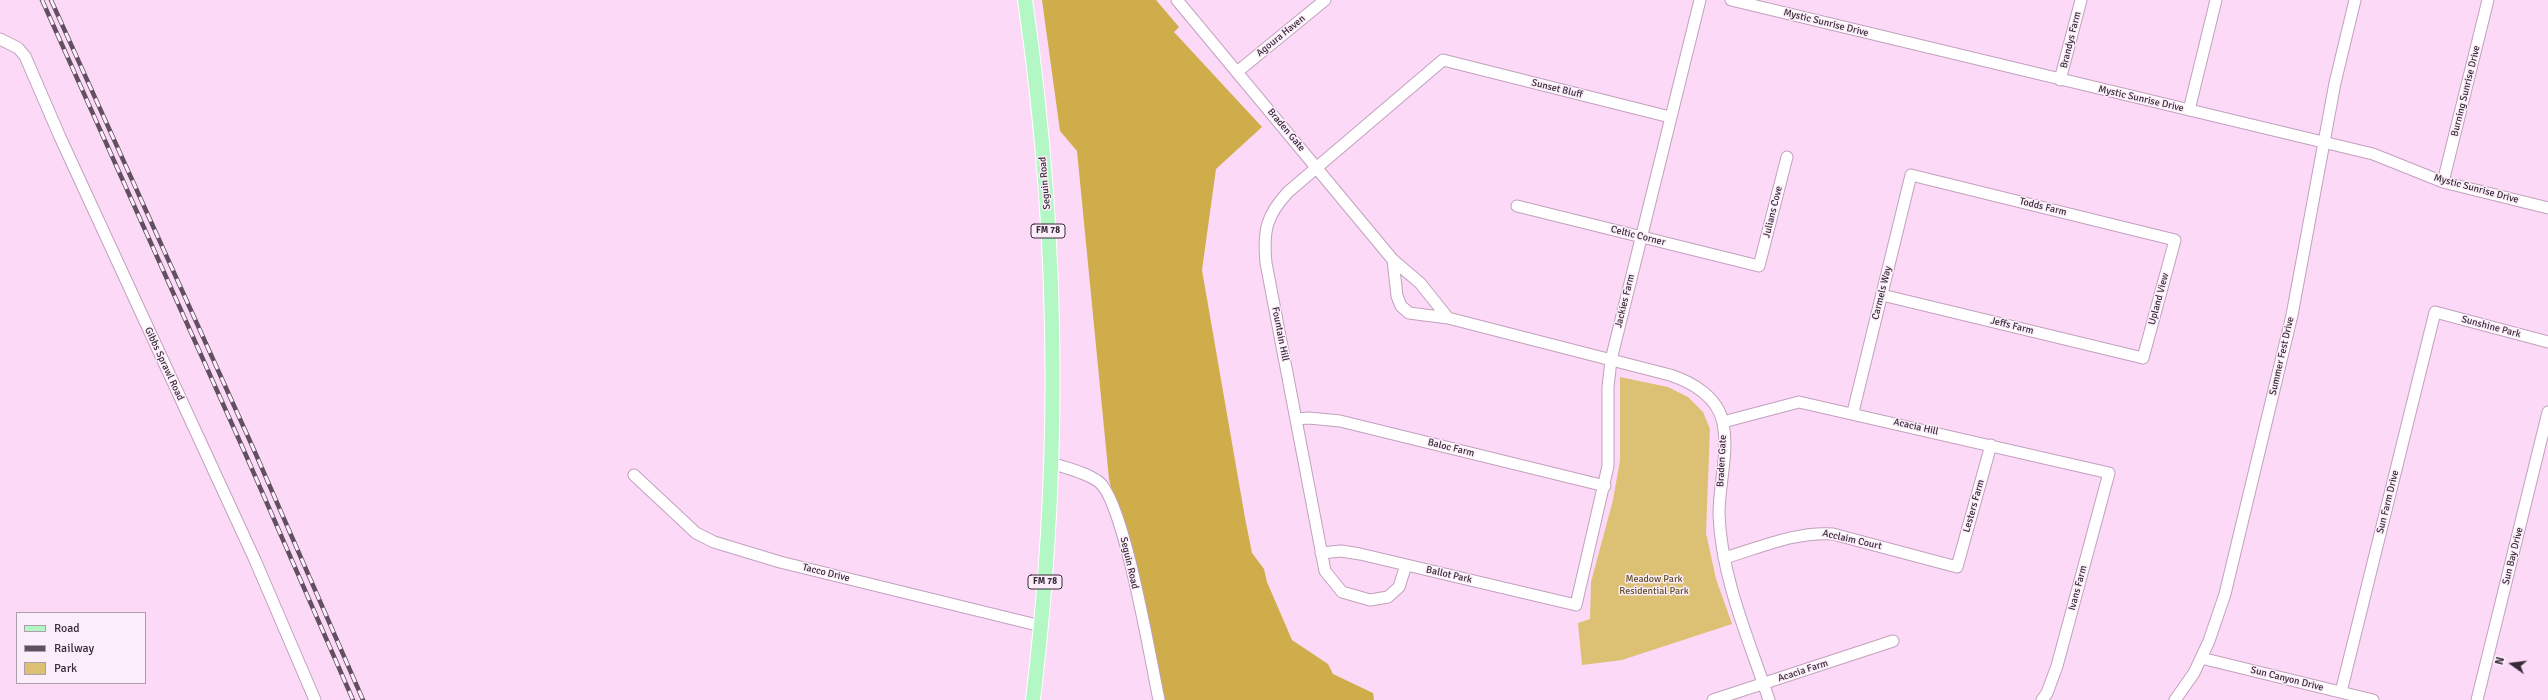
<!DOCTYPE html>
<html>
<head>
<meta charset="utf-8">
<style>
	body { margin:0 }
	#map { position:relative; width:2548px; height:700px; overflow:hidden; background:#fcd9f7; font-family:Signika,sans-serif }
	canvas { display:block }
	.legend { position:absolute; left:16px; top:612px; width:130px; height:72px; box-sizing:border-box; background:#fcedfa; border:1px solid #ae9fac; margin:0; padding:5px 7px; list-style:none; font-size:12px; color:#382b37 }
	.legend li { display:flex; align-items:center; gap:8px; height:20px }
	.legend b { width:20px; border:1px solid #ae9fac }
	.north { position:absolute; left:2492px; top:644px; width:40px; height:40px; -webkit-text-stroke:3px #fcedfa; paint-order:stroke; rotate:284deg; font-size:11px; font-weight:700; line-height:16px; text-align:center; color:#382b37 }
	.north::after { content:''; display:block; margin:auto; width:14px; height:18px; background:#382b37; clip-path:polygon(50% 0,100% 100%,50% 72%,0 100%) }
</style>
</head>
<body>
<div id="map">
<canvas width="2548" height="700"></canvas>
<ul class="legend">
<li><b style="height:5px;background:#b2f7c4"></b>Road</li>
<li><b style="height:5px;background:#625060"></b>Railway</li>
<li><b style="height:11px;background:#dcc175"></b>Park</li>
</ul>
<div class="north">N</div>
</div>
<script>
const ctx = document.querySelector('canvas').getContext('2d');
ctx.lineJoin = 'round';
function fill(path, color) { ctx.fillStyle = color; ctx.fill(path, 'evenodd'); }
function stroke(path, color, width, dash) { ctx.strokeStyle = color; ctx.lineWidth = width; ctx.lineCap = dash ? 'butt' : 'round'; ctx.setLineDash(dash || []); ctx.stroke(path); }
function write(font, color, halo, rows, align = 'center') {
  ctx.font = font + ' Signika,sans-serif'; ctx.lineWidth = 3; ctx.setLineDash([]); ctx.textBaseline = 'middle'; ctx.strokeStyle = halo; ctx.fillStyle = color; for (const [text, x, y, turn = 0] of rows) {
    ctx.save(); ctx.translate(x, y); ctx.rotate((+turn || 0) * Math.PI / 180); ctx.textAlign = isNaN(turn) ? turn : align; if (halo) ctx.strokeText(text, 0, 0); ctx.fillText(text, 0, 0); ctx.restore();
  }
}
const green = new Path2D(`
	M1620,377l48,10 20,10 15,15 7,17 -4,104 10,46 16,45 -110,36 -40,5 -4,-42 12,-4 1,-37 22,-82 7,-40z`);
const forest = new Path2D(`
	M1042,0h114l23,27 -5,5 88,95 -46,42 -14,101 43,248 7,35 12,16 3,13 25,58 36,24 5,10 40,19 1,7h-212l-53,-221 -32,-328 -17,-20z`);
const minor = new Path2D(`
	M1177,0l216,260 27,23 28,35
	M1731,0l642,154 70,28 105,26
	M0,39l18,9 7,8 35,81 195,423 60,140
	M1237,72l88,-72
	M2060,80l21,-80
	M2189,110l27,-110
	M2443,182l45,-182
	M1517,206l242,60 28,-109
	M1393,260l4,36 4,10 8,7 39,5 222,57c22,7 48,22 53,48 6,29 -4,61 -4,91 2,63 30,126 50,186
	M1853,412l58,-237 264,65 -32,118 -261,-63
	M1297,419l12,-1 31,3 265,65
	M1723,422l76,-20 310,71 -52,193 -10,27 -5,7
	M1051,463c15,5 35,9 48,19 25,19 52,180 60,218
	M634,475l62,58 18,9 66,20 261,64
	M1321,553l20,-2 19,3 216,51 32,-139v-79l3,-27 89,-360
	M1724,558c35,-10 72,-27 109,-24l124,33 34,-122
	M1406,565l-7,22 -11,10 -18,3 -28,-8 -17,-21 -59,-308c-3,-32 0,-47 22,-71l155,-132 227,57
	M2201,658l172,42
	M2341,692l94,-380 113,30
	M1713,700l180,-59
	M2175,700l19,-27 15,-32 16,-47 67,-279 43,-232 20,-83
	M2477,700l71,-288`);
const major = new Path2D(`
	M1025,0c34,231 36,468 8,700`);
const rail = new Path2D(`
	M42,0l203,453 108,247
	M51,0l203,450 109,250`);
const shields = [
	[1048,231,34],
	[1045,582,34]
];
const shieldNames = [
	["FM 78",1048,231],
	["FM 78",1045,582]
];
const streetNames = [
	["Mystic Sunrise Drive",1826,23,14],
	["Agoura Haven",1281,36,-39],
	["Brandys Farm",2071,40,-76],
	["Sunset Bluff",1557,89,14],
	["Burning Sunrise Drive",2466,91,-76],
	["Mystic Sunrise Drive",2141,99,13],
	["Braden Gate",1286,130,50],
	["Seguin Road",1045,183,-95],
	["Mystic Sunrise Drive",2476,189,15],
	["Todds Farm",2043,207,14],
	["Julians Cove",1773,212,-76],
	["Celtic Corner",1638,236,14],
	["Carmels Way",1882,293,-76],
	["Upland View",2159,299,-75],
	["Jackies Farm",1625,301,-76],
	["Jeffs Farm",2012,326,14],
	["Sunshine Park",2491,327,15],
	["Fountain Hill",1280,334,79],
	["Summer Fest Drive",2282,356,-77],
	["Gibbs Sprawl Road",164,364,65],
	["Acacia Hill",1916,427,13],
	["Baloc Farm",1451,448,14],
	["Braden Gate",1722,461,-87],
	["Sun Farm Drive",2388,502,-76],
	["Lesters Farm",1974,506,-74],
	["Acclaim Court",1852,540,13],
	["Sun Bay Drive",2513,556,-76],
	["Seguin Road",1129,563,77],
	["Tacco Drive",826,573,14],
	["Ballot Park",1449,575,13],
	["Ivans Farm",2078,588,-75],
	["Acacia Farm",1803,671,-18],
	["Sun Canyon Drive",2287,679,14]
];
const parkNames = [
	["Meadow Park",1654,579],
	["Residential Park",1654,591]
];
fill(green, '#dcc175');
fill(forest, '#cfad4b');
stroke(minor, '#c2a1be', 13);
stroke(major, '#fff', 16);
stroke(minor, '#fff', 11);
stroke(major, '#b2f7c4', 14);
stroke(rail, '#625060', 4.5);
stroke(rail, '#fcedfa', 3, [9]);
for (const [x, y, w] of shields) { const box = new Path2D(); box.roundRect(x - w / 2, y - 7, w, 14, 3); ctx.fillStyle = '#fcedfa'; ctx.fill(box); stroke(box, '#382b37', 1); }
write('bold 9px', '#382b37', null, shieldNames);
write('10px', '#382b37', '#fcedfa', streetNames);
write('10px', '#5d4e26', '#fcedfa', parkNames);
</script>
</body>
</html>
